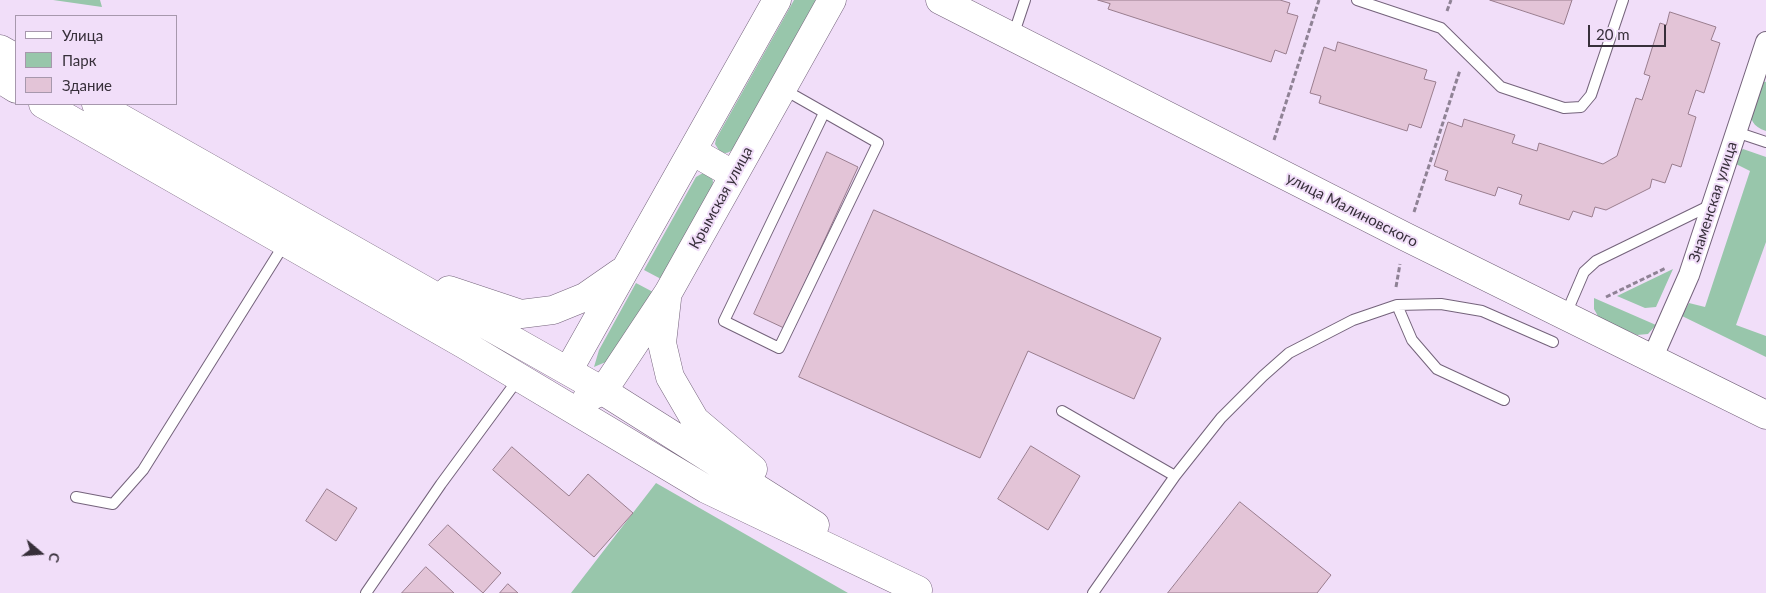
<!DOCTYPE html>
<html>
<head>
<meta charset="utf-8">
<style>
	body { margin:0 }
	#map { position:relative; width:1766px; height:593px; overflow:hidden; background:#f1def9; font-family:Lato,sans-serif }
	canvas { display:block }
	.legend { position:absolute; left:15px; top:15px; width:162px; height:90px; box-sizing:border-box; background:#f1def9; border:1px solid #a798ad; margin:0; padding:6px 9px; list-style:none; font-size:15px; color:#372f3a }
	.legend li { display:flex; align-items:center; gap:10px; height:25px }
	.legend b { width:25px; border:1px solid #a798ad }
	.north { position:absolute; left:15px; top:528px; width:50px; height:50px; -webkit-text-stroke:4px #f1def9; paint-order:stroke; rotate:108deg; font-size:14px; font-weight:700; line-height:20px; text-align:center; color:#372f3a }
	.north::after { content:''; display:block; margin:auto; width:18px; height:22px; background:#372f3a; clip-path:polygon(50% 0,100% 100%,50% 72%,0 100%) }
	.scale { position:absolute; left:1588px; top:25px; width:78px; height:22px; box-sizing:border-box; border:2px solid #372f3a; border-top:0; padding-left:6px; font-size:15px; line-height:18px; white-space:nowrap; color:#372f3a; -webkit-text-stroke:4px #f1def9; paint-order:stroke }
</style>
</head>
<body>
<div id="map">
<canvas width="1766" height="593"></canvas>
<ul class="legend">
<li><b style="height:6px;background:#fff"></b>Улица</li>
<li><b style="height:14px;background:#98c6ab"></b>Парк</li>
<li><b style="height:14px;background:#e3c4d7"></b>Здание</li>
</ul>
<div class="north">С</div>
<div class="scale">20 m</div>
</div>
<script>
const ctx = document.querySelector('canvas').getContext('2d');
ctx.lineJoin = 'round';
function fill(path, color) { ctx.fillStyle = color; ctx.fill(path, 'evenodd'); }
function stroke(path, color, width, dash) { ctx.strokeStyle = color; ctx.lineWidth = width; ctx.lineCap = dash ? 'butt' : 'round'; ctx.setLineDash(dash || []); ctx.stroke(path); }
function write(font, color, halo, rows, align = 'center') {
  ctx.font = font + ' Lato,sans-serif'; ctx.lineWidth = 4; ctx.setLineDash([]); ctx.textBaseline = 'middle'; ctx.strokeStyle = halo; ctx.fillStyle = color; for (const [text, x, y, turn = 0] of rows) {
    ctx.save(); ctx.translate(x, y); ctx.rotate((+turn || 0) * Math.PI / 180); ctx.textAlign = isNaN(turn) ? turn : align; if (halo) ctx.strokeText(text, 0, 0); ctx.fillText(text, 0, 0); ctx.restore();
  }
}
const green = new Path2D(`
	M53,0h47l2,7z
	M794,0h22l-83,149c-4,4 -7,5 -13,3l-5,-8 1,-5z
	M1761,81l5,1v49c-27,-9 -11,-31 -5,-50z
	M1743,149l23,8v85l-30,83 30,11v21l-84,-41 7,-13 16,4 45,-136 -14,-7 2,-12z
	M703,173l9,4 1,5 -1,5 -51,92 -17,-9 52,-93z
	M1673,269l-17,38 -11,1 -28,-12z
	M636,283l17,9 -45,69 -14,6 5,-17z
	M1594,298l62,27 -8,9 -11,1 -38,-17 -5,-9z
	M656,483l192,110h-277z`);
const building = new Path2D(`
	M1098,0h182l10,3 -3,10 11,3 -12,38 -11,-4 -4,12 -163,-53 2,-5z
	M1490,0h82l-8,24z
	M1670,12l46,15 -5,13 9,3 -16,50 -8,-3 -8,24 8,3 -15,50 -9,-3 -7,19 -13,-4 -2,9 -44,22 -11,-3 -3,10 -19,-6 -4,9 -50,-16 3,-9 -24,-8 -3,9 -50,-16 3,-9 -14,-5 14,-44 14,5 2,-8 51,16 -3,8 25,8 2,-8 64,21 14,-8 19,-58 6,2 8,-24 -6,-2 16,-51 6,2z
	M1338,42l89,28 -3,9 12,3 -15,46 -12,-4 -2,7 -88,-28 2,-7 -11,-3 14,-46 11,4z
	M827,152l31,15 -74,161 -30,-14z
	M874,210l287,128 -27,61 -106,-48 -48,107 -181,-81z
	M1031,446l49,30 -32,54 -50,-31z
	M512,447l57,49 19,-22 45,39 -39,44 -101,-87z
	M327,489l30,19 -21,33 -30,-20z
	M1240,502l91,73 -14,18h-149z
	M448,525l53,48 -18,20 -54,-48z
	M426,567l28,26h-52z
	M508,584l10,9h-18z`);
const path = new Path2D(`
	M1447,11l4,-11
	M1274,140l45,-140
	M1414,212l46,-142
	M1396,287l4,-23
	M1606,297l60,-29`);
const lane = new Path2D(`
	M1357,0l84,28 60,59 63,21 17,-1 10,-12 32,-95
	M1013,36l12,-36
	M783,89l95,54 -99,205 -55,-27 100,-208
	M1736,132l30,10
	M1397,305l15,35 25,29 67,31
	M1566,314l18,-42 12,-11 115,-56
	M1062,411l113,65
	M76,497l37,7 30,-34 142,-227
	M366,593l75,-109 78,-106
	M1093,593l82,-117 46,-58 42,-42 26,-23 64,-33 44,-15 44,-1 41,7 71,31`);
const street = new Path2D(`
	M1652,359l37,-84 77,-233`);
const secondary = new Path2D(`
	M940,0l466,237 360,178
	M0,49l16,9
	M0,79l16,10
	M43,104l422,241 241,144 212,101
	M96,104l507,287 212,134
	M692,151l42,24
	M449,290l72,24 32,-4 32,-13 36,-25
	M667,299l-5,44 8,34 25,43 58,49
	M568,371l209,-371
	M587,398l16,-7 65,-98 164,-293`);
const streetNames = [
	["Крымская улица",721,198,-61],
	["Знаменская улица",1713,202,-72],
	["улица Малиновского",1352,210,27]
];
fill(green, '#98c6ab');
fill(building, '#e3c4d7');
stroke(building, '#997d8e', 1);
stroke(lane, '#74637b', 12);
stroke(street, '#74637b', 22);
stroke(secondary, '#74637b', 29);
stroke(path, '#8f8295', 3, [5, 2.5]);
stroke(lane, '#fff', 10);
stroke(street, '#fff', 20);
stroke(secondary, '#fff', 28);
write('15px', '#372f3a', '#f1def9', streetNames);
</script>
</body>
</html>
